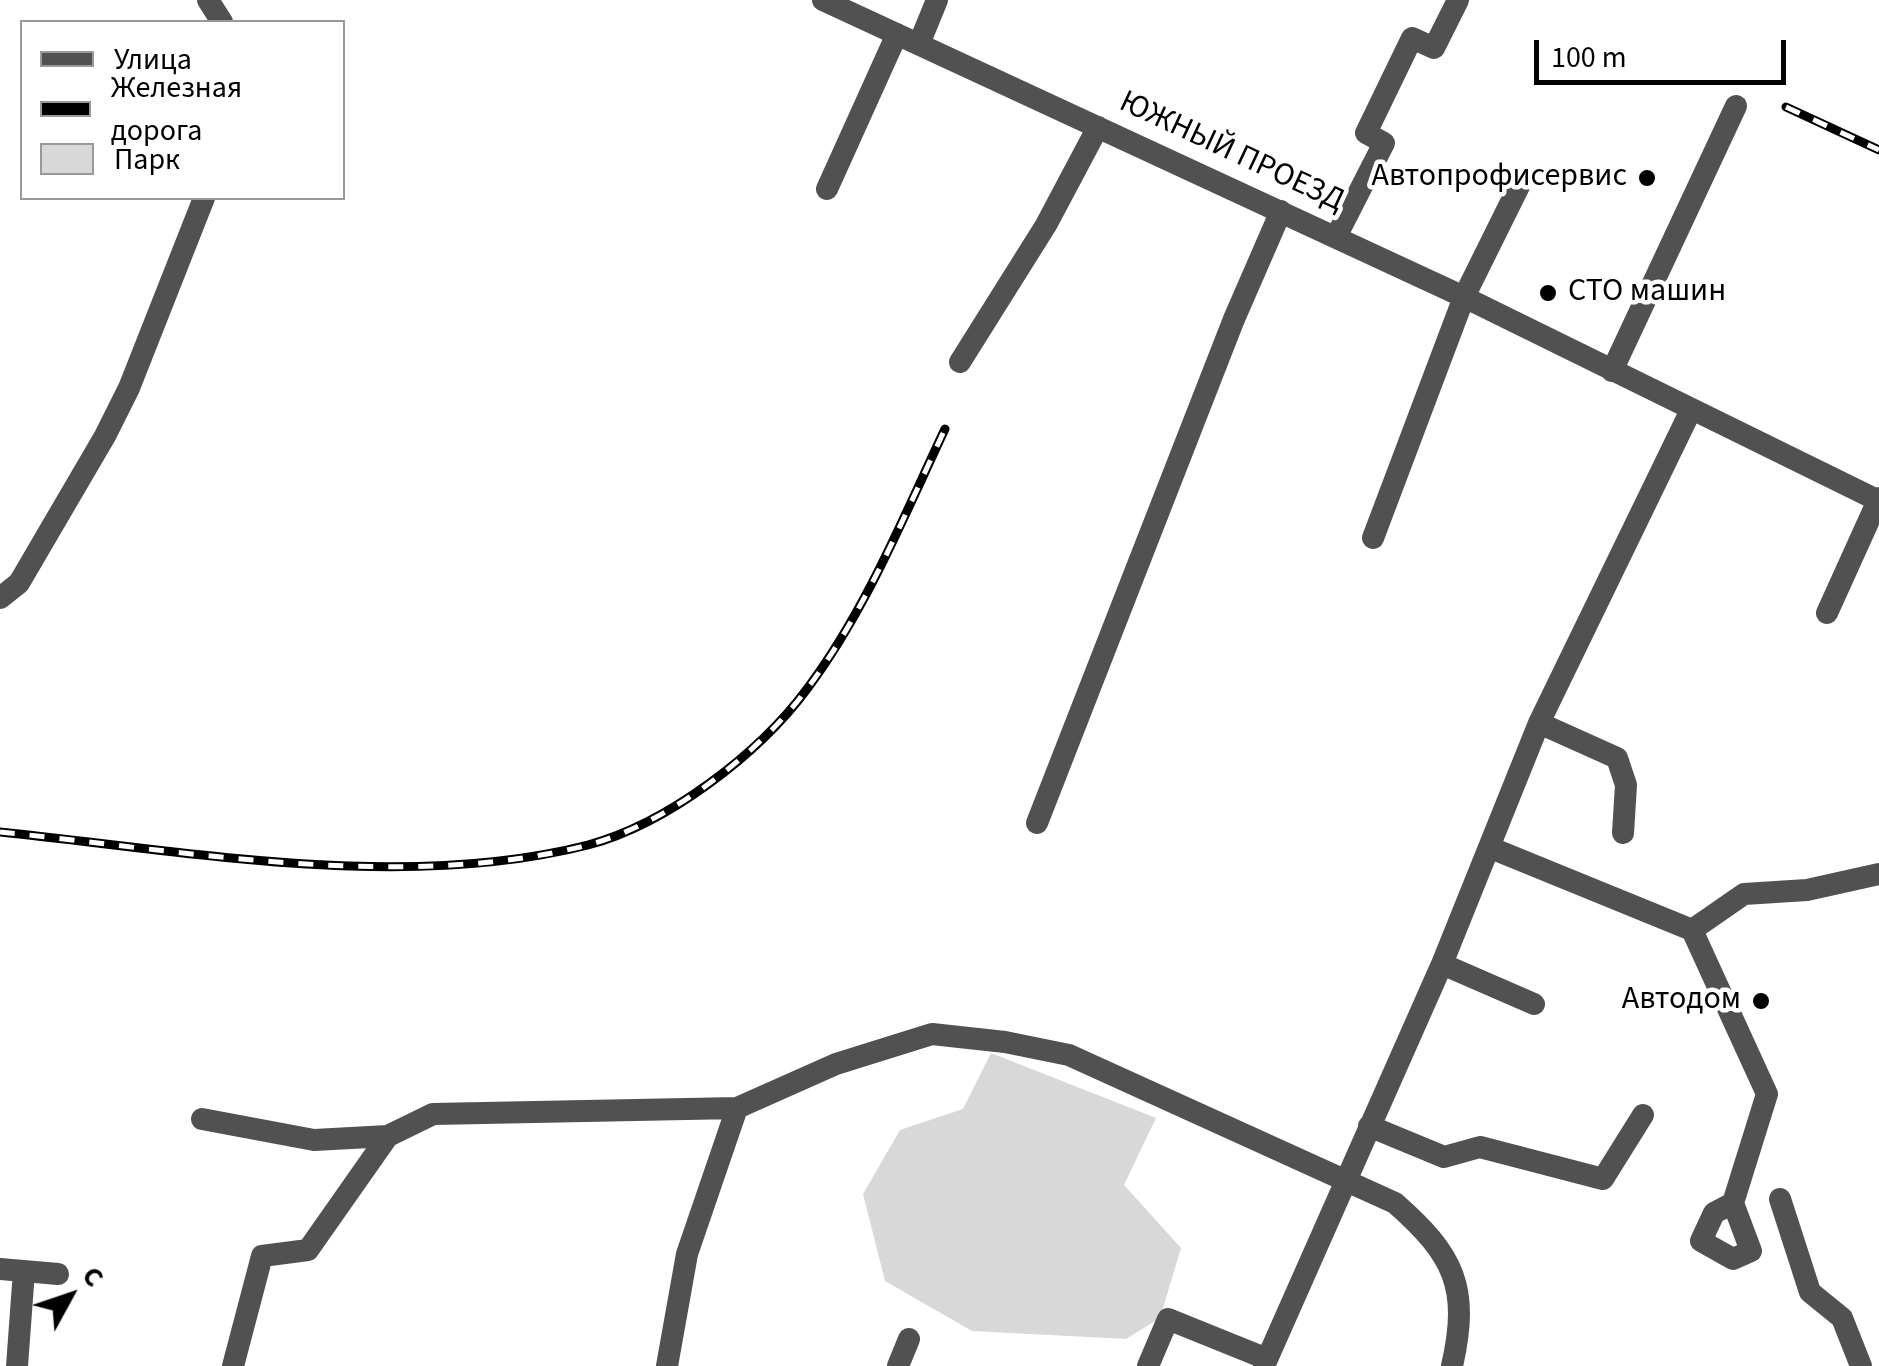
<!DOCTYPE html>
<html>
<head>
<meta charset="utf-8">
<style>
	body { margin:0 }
	#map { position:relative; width:1879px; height:1366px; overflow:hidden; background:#fff; font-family:"Source Sans 3",sans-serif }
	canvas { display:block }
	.legend { position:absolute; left:20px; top:20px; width:325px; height:180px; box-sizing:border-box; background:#fff; border:2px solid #999; margin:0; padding:12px 18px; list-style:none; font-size:30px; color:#000 }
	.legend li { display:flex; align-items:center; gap:20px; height:50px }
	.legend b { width:50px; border:2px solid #999 }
	.north { position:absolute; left:20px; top:1246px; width:100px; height:100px; -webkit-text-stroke:8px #fff; paint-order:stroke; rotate:50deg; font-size:28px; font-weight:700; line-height:40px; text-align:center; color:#000 }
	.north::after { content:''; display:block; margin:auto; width:35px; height:45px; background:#000; clip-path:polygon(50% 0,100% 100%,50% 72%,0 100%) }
	.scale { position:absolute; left:1534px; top:40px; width:252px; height:45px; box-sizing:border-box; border:5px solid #000; border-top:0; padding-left:12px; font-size:30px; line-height:35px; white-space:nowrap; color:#000; -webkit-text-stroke:8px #fff; paint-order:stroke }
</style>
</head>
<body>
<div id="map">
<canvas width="1879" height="1366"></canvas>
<ul class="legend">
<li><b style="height:12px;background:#515151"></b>Улица</li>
<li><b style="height:12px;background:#000"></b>Железная дорога</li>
<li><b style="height:28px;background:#d8d8d8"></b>Парк</li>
</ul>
<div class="north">С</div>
<div class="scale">100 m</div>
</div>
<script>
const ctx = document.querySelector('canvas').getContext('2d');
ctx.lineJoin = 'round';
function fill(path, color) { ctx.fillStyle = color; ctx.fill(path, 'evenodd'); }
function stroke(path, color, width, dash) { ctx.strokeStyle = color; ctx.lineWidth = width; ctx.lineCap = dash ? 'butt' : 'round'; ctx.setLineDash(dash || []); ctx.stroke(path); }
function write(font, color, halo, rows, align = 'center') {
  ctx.font = font + ' "Source Sans 3",sans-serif'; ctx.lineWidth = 9; ctx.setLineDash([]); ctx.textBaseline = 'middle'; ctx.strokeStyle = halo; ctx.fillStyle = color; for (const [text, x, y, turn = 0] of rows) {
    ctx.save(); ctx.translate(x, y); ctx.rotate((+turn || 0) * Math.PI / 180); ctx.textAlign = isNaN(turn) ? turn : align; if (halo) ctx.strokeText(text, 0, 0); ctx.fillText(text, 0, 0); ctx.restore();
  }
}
const green = new Path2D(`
	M991,1053l165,65 -32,67 57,63 -21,70 -34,21 -154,-8 -87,-50 -22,-87 37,-64 63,-21z`);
const minor = new Path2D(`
	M208,0l14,22
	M823,0l641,297 415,204
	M919,44l18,-44
	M827,189l70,-155
	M1336,237l48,-94 -18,-10 46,-95 22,10 24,-48
	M960,362l86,-137 52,-98
	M1612,371l124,-265
	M1373,538l91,-241 56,-113
	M0,598l19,-15 86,-147 24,-48 75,-190
	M1827,613l52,-115
	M1539,723l78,35 9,27 -3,48
	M1037,823l197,-504 47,-108
	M1491,848l201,82 75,164 -34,109 18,48 -18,8 -32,-18 13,-28 19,-10
	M1692,930l52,-36 63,-4 72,-16
	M1442,964l92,40
	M202,1119l112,21 74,-4 45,-22 304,-6 99,-44 96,-30 73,8 64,13 326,148c59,52 75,84 57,163
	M1369,1126l75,31 36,-10 123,32 40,-64
	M1780,1199l30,93 32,26 19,48
	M0,1269l58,5
	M17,1366l7,-95
	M233,1366l29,-110 46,-6 80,-114
	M667,1366l20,-112 50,-146
	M898,1366l11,-27
	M1148,1366l20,-47 99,40
	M1264,1366l178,-402 97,-241 152,-313`);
const rail = new Path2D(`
	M1786,107l93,43
	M0,832c187,19 404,60 588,13 79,-21 171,-91 219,-156 59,-79 96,-171 138,-260`);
const markers = [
	[1647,178,10,"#000"],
	[1548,293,10,"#000"],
	[1761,1001,10,"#000"]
];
const streetNames = [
	["ЮЖНЫЙ ПРОЕЗД",1231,153,25]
];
const poiNames = [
	["Автопрофисервис",1627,178],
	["СТО машин",1568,293,"left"],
	["Автодом",1741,1001]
];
fill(green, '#d8d8d8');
stroke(minor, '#515151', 22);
stroke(rail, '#000', 9);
stroke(rail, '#fff', 5, [15]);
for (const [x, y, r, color] of markers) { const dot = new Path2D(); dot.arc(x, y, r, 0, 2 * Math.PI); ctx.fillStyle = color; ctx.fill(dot); stroke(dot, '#fff', 4); }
write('32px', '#000', '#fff', streetNames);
write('32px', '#000', '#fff', poiNames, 'right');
</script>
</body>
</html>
